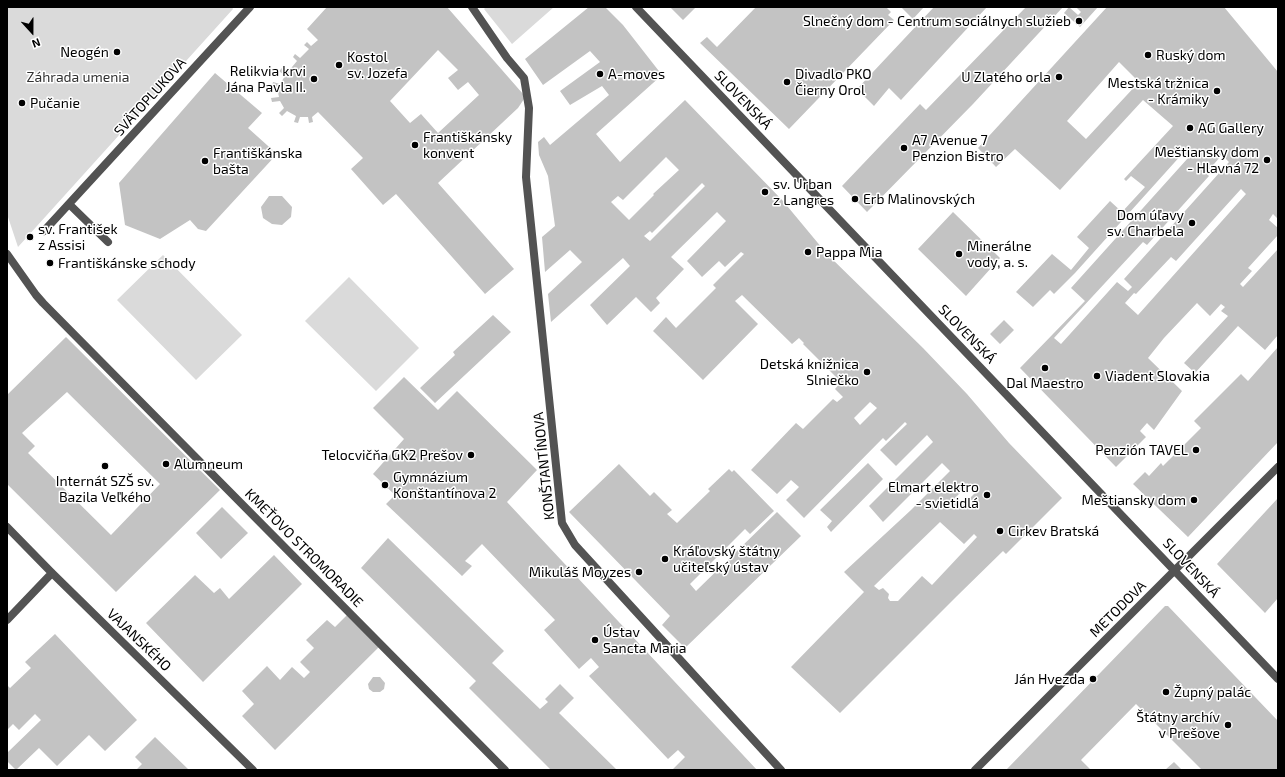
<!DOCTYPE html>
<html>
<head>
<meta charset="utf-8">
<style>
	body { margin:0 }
	#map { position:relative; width:1285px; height:777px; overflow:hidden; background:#fff; font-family:"Exo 2",sans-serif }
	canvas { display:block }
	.frame { position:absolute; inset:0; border:8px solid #000; pointer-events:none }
	.north { position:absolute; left:12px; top:12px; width:40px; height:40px; -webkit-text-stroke:3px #fff; paint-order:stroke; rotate:159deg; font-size:11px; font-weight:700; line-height:16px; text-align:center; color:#000 }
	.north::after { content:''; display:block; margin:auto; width:14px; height:18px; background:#000; clip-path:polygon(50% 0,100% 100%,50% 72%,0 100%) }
</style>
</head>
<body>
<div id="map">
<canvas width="1285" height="777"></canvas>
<div class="frame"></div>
<div class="north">N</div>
</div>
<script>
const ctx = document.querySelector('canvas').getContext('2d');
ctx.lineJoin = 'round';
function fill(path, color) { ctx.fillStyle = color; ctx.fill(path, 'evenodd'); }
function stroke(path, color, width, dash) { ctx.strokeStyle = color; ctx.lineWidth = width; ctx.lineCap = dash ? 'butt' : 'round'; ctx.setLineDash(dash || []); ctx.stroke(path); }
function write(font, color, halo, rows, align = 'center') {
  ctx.font = font + ' "Exo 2",sans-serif'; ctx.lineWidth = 3; ctx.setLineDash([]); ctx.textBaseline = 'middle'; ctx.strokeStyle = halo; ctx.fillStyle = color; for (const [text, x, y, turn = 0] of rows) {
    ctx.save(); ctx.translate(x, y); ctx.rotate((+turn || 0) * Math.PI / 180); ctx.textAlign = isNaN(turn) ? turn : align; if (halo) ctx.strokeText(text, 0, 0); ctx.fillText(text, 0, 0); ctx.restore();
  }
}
const green = new Path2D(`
	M7,7h225l1,2 -215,238 -11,-33z
	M486,7h68l-42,37 -28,-35z
	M163,255l79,80 -46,45 -79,-80z
	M349,277l70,71 -43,43 -71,-70z`);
const building = new Path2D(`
	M327,7h120l76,87 1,5 -6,9 -80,75 76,86 -29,25 -89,-100 -13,11 -32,-36 12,-11 -45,-46 -6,5 1,5 -4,1 -1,-6h-8l-2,6 -4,-1 2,-6 -9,-5 -5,5 -3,-3 5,-5 -4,-7 -8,1 -1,-4 8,-1 -2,-9 -5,-2 1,-4 7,2 5,-8 -6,-5 3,-3 5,5 10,-12 -4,-4 2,-3 5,4 9,-9 -5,-4 3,-3 4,4 7,-6 -11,-11zM438,50l20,20 -10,8 10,12 10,-8 11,13 -41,38 -17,-19 -11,9 -20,-22z
	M589,7h16l18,18 39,50 -66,59 24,28 65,-62 98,101 44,53 96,94 44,46 42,49 53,55 -56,56 -3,-3 -46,45 -117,117 -49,-46 73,-75 -20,-20 67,-62 39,-39 -8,-8 -59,59 -14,-16 64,-64 -6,-7 -31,31 -16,-16 27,-26 -2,-2 -19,19 -3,-3 -79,80 -18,-18 13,-13 -8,-7 -14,14 -26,-24 45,-47 7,6 30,-30 4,3 6,-5 -8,-8 6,-7 -38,-38 1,-1 -5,-5 -7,6 -50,-49 -7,6 23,23 -55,56 -50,-49 13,-14 10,11 40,-40 -3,-3 31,-31 -3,-2 -16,15 -6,-6 -17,16 -15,-16 39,-40 -9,-9 -46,45 13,12 -28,29 4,5 -9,9 -15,-15 -29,28 -17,-20 40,-39 -7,-8 -72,64 -3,-28 34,-32 -12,-12 -25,22 -3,-35 13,-11 -7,-50 -9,-21 -1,-13 6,-5 6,8 59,-50 -7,-9 -32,19 -10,-14 40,-29 -10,-11 -47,34 -18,-26zM666,157l13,13 -26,24 1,1 -25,25 -18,-18 7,-6 5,4zM702,183l3,3 -55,55 -6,-5 6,-5 2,2zM870,402l7,6 -17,17 -6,-7zM969,484l8,7 -16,16 -8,-7zM940,522l24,22 10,-10 3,3 -45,48 -10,-9 -24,25h-8l-2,-3 1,-4 -6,-6 -4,2 -5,-4z
	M670,7h26l-13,13z
	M756,7h130l5,5 -3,3 6,5 -105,109 -89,-86 7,-6 10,10z
	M901,7h23l-11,12z
	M934,7h53l-86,93 -12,-12 -15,18 -17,-17z
	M1026,7h37l-90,97 -106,108 -25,-26 78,-82 6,6z
	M1069,7l9,8 3,-3 -5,-5h22l-18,20 -16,-14z
	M1107,7h117l54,65v147l-5,-5 -4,6 9,8v7l-30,33 4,3 -12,13 3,3 35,-38v86l-13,15 -27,-24 -43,47 -11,-10 44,-47 -7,-5 4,-4 -4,-3 -11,12 -13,-13 -33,35 -16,20 34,33 -28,39 -7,-7 -7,8 6,6 -30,30 -96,-99 65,-67 -14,-13 117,-130 -5,-5 -108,120 -21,21 -4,-4 -17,17 -17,-15 36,-38 19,16 18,-22 -12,-11 33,-36 12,11 23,-25 -14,-11 -5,5 -2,-2 49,-53 -30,-26 -83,90 -45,-41 -19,18 -18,-19zM1119,62l20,20 -53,57 -19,-18zM1222,155l7,7 -105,117 8,8 -4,4 -11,-9 -56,62 -7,-6 89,-96 4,3 62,-69 -3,-3zM1241,189l5,5 -108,121 -13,-12 9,-10 2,1 35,-37 5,4z
	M215,73l47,40 -14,15 29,26 -71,77 -8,-2 -8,-9 -30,19 -35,-14 -6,-42z
	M269,196h13l10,11 -1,10 -9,8 -10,-1 -9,-6 -2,-11z
	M953,212l47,46 -34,38 -48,-47z
	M493,315l18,17 -76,71 -15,-15 35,-33 -2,-3z
	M1004,320l10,10 -14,14 -10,-10z
	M66,337l154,153 -104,102 -109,-108v-89zM67,392l93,92 -49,51 -83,-82 7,-7 -13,-13z
	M1278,347v95l-90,95 -55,-53 12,-12 4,4 12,-13 2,3 38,-38 -7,-7 47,-47 7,7z
	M404,377l34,33 19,-19 80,79 -30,32 250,268h-85l13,-13 -7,-7 -10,9 -79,-83 10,-9 -8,-9 -12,11 -35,-39 11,-10 -73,-76 -17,17 7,5 -10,10 -76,-72 9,-9 -22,-21 31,-35 -31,-31z
	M868,463l15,16 -52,53 -4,-5 5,-6 -12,-11z
	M619,464l31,32 4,-4 18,18 -5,4 10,9 33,-32 -2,-2 21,-20 3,3 2,-2 40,41 -24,23 -5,-5 -55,55 6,7 81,-79 24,24 -116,112 -23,-23 8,-9 -101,-104z
	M1278,498v100l-13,15 -48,-49z
	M222,507l26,26 -27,26 -25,-26z
	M388,538l116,113 -12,12 48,46 8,-7 -3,-3 15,-15 14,14 -15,15 58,57h-66l-82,-82 7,-7 -115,-113z
	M274,555l28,29 -99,98 -57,-59 49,-48 19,18 6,-5 9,11z
	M1165,606h3l110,115v49h-76l-66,-66 -55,56 10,10h-85z
	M348,614l32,32 -105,104 -33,-34 12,-12 -12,-13 25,-25 13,14 12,-13 12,11 6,-6 -10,-10 14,-14 -8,-8 21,-20 8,7z
	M55,634l82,86 -32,31 -16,-16 -32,31 -18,-18 -23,22 -9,-9v-8l34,-33 -6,-6 -16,16 -6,-6 -6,6v-45l3,3 21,-20 -6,-6z
	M373,677h7l5,6 -1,6 -4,3h-7l-4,-3 -1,-5z
	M155,737l34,33h-53l6,-6 -7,-7z
	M1174,762l8,8h-17z`);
const street = new Path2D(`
	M472,7l35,51 17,20 5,30 -3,69 36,346 13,22 206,225
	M636,7l642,672
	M69,204l39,38
	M44,231l206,-224
	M7,254l29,41 7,8 462,467
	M7,527l45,46 201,197
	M7,620l45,-47
	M975,770l303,-303`);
const markers = [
	[1079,21,4,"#000"],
	[117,52,4,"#000"],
	[1148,55,4,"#000"],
	[339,65,4,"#000"],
	[600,74,4,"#000"],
	[1059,77,4,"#000"],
	[314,79,4,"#000"],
	[787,82,4,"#000"],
	[1217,91,4,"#000"],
	[22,103,4,"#000"],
	[1190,128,4,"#000"],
	[415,145,4,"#000"],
	[904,148,4,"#000"],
	[1267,160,4,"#000"],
	[205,161,4,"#000"],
	[765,192,4,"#000"],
	[855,199,4,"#000"],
	[1192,223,4,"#000"],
	[30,237,4,"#000"],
	[808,252,4,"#000"],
	[959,254,4,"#000"],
	[50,263,4,"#000"],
	[1045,368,4,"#000"],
	[867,372,4,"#000"],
	[1097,376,4,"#000"],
	[1196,450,4,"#000"],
	[471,455,4,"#000"],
	[166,464,4,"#000"],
	[105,466,4,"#000"],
	[385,485,4,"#000"],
	[987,495,4,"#000"],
	[1194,500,4,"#000"],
	[1000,531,4,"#000"],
	[665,559,4,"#000"],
	[639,572,4,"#000"],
	[595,640,4,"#000"],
	[1093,679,4,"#000"],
	[1166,692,4,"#000"],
	[1228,725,4,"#000"]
];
const poiNames = [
	["Slnečný dom - Centrum sociálnych služieb",1071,21,"right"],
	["Neogén",109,52,"right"],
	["Ruský dom",1156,55],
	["Kostol",347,57],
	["sv. Jozefa",347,73],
	["Relikvia krvi",306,71,"right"],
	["Jána Pavla II.",306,87,"right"],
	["A-moves",608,74],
	["Divadlo PKO",795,74],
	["Čierny Orol",795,90],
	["U Zlatého orla",1051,77,"right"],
	["Mestská tržnica",1209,83,"right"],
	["- Krámiky",1209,99,"right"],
	["Pučanie",30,103],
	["AG Gallery",1198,128],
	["Františkánsky",423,137],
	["konvent",423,153],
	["A7 Avenue 7",912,140],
	["Penzion Bistro",912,156],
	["Meštiansky dom",1259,152,"right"],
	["- Hlavná 72",1259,168,"right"],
	["Františkánska",213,153],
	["bašta",213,169],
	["sv. Urban",773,184],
	["z Langres",773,200],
	["Erb Malinovských",863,199],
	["Dom úľavy",1184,215,"right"],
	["sv. Charbela",1184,231,"right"],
	["sv. František",38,229],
	["z Assisi",38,245],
	["Minerálne",967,246],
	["vody, a. s.",967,262],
	["Pappa Mia",816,252],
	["Františkánske schody",58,263],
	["Detská knižnica",859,364,"right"],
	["Slniečko",859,380,"right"],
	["Viadent Slovakia",1105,376],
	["Dal Maestro",1045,383,"center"],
	["Penzión TAVEL",1188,450,"right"],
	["Telocvičňa GK2 Prešov",463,455,"right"],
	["Alumneum",174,464],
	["Gymnázium",393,477],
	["Konštantínova 2",393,493],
	["Internát SZŠ sv.",105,481,"center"],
	["Bazila Veľkého",105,497,"center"],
	["Elmart elektro",979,487,"right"],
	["- svietidlá",979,503,"right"],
	["Meštiansky dom",1186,500,"right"],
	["Cirkev Bratská",1008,531],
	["Kráľovský štátny",673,551],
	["učiteľský ústav",673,567],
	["Mikuláš Moyzes",631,572,"right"],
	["Ústav",603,632],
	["Sancta Maria",603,648],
	["Ján Hvezda",1085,679,"right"],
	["Župný palác",1174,692],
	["Štátny archív",1220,717,"right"],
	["v Prešove",1220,733,"right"]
];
const parkNames = [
	["Záhrada umenia",78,77]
];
const streetNames = [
	["SVÄTOPLUKOVA",150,97,-48],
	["SLOVENSKÁ",743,100,46],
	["SLOVENSKÁ",967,334,46],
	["KONŠTANTÍNOVA",544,466,-96],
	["KMEŤOVO STROMORADIE",304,548,45],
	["SLOVENSKÁ",1191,568,47],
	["METODOVA",1118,609,-45],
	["VAJANSKÉHO",139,640,44]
];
fill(green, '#dadada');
fill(building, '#c3c3c3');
stroke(street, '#535353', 8);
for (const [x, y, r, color] of markers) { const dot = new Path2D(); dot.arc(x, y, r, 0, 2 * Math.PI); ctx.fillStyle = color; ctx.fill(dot); stroke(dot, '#fff', 1.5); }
write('14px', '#000', '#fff', poiNames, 'left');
write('14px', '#313131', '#fff', parkNames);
write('14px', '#000', '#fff', streetNames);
</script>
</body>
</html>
